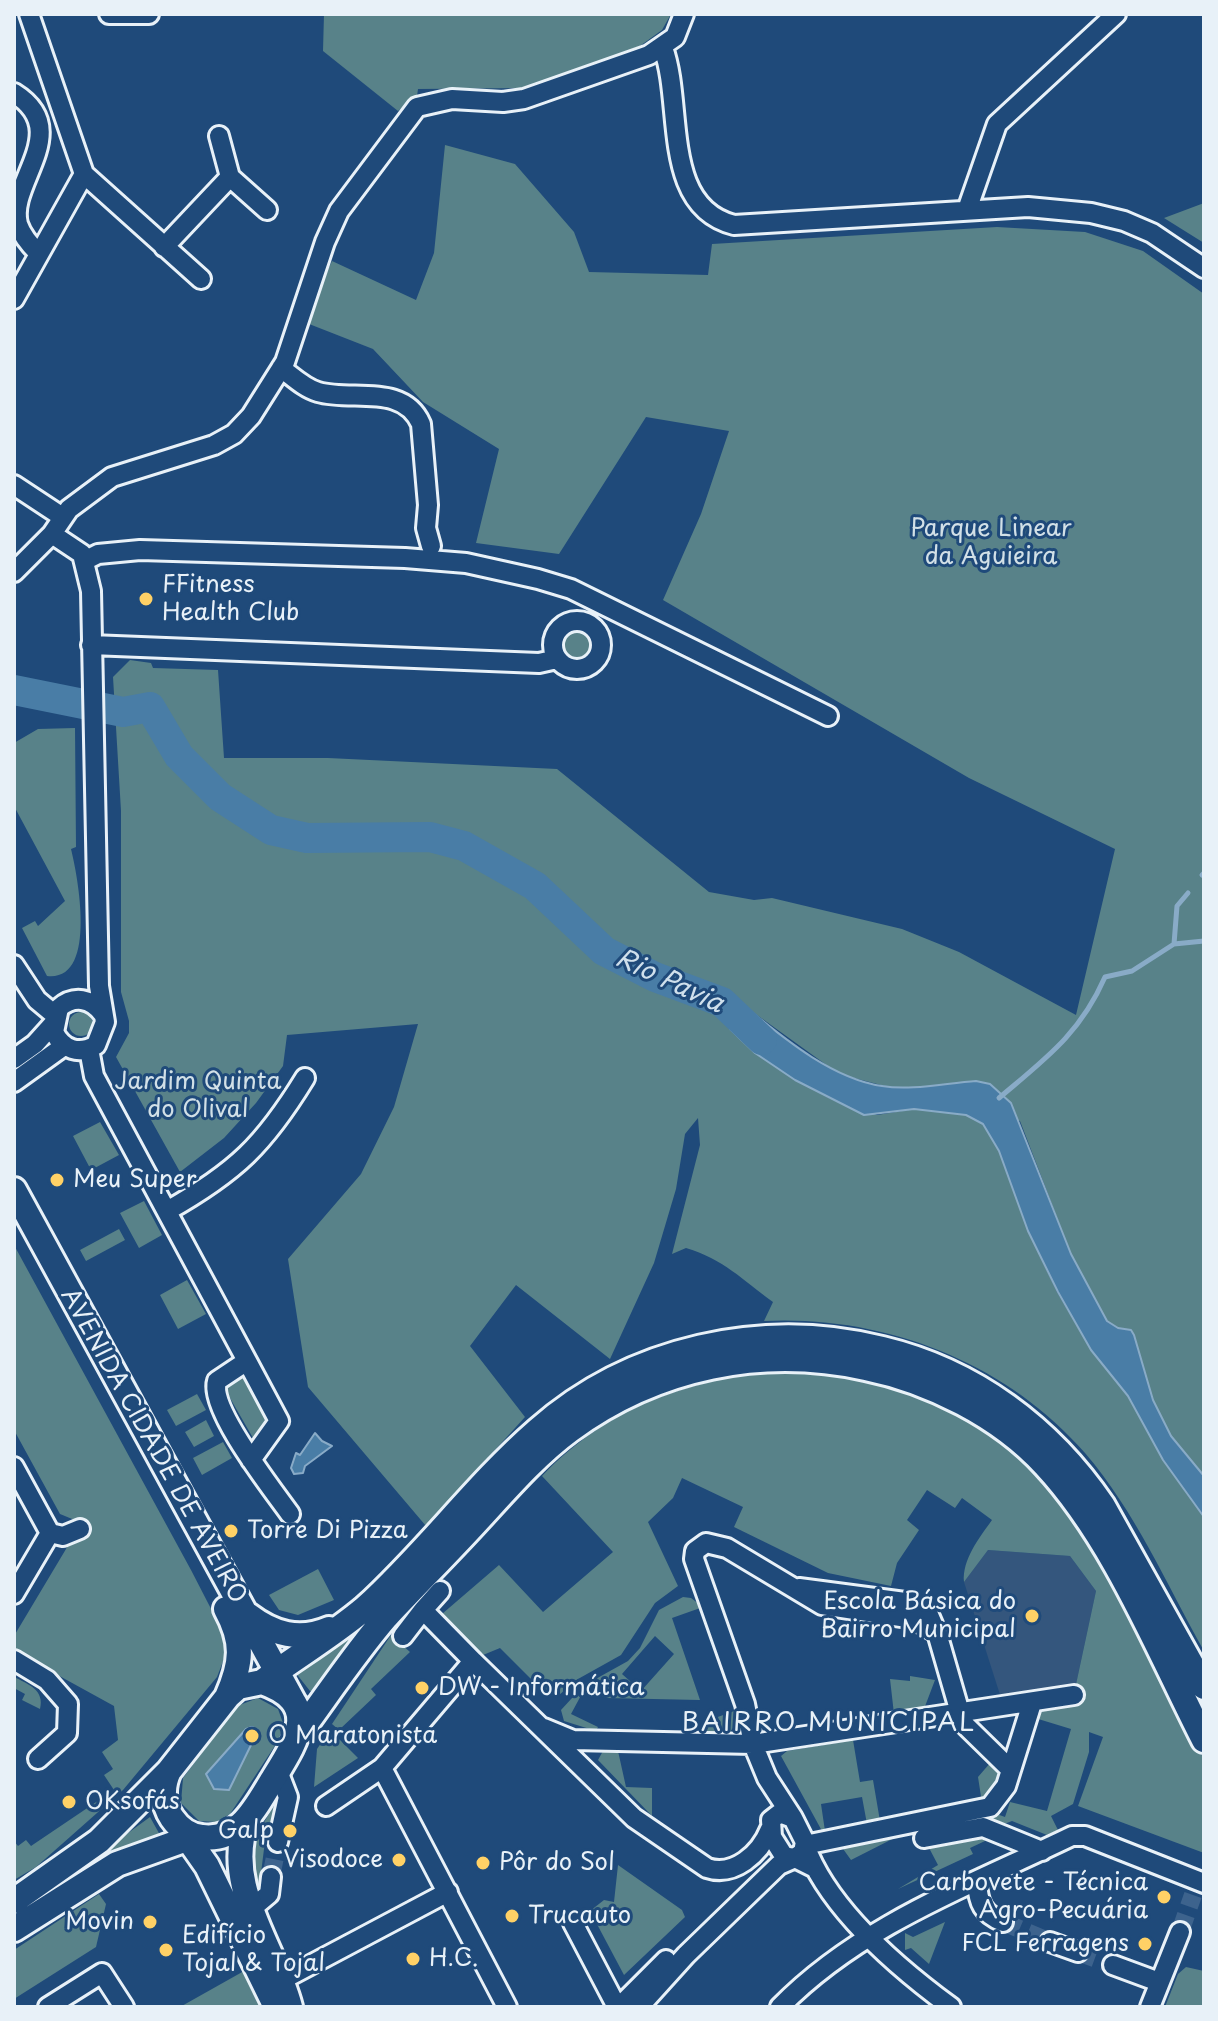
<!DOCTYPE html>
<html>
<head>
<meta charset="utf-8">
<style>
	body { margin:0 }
	#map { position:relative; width:1218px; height:2021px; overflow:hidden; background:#1f4a7a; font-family:"Playpen Sans",sans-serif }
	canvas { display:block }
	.frame { position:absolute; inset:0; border:16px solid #e8f1f8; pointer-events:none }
</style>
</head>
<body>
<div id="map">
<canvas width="1218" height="2021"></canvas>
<div class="frame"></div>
</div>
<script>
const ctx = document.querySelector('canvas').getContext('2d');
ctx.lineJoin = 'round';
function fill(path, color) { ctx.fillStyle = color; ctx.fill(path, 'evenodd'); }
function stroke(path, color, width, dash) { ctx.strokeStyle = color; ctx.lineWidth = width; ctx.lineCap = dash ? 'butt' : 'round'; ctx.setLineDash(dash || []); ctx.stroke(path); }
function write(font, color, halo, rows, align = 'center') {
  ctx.font = font + ' "Playpen Sans",sans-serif'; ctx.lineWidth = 6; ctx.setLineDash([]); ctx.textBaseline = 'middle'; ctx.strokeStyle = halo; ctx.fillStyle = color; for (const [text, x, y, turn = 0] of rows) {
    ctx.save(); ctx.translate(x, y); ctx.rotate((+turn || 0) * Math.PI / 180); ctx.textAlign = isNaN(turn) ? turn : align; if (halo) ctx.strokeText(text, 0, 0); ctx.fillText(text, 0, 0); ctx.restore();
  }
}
const built = new Path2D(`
	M988,1550l82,6 26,35 -21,98 -73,12 -38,-119z`);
const green = new Path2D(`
	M324,14h347l-9,16 -22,16 -109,42 -113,1 -1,7 -19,15 -75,-60z
	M445,145l70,19 59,68 15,40 119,3 4,-31 285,-17 88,5 58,19 61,43v1182l-33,-40 -18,-36 -19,-65 -3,-5 -13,-2 -11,-7 -36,-67 -51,-133 -170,-44 -18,-8 -93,-67 16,51 74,45 48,17 37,-6 52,6 17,9 16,27 29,80 29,61 34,58 37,46 76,121v134c-37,-66 -69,-140 -119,-198 -79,-91 -201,-138 -321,-132l9,-19c-32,-23 -48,-42 -87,-54l-14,6 28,-109 -2,-27 -13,16 -9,55 -22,74 -44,96 -94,-74 -46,61 55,71 -99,109 -118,-139 -20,-128 73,-85 33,-67 24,-83 -131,11 -4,31 -27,37 -32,35 -44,34 -64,-115 13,-24v-12l-8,-29v-181l-8,-134 17,-17 21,3 2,5 65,2 6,88h104l229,11 152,123 45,8 18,-2 130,31 57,23 117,63 39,-166 -146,-71 -306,-178 38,-86 28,-83 -83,-14 -87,137 -83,-11 23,-94 -76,-47 -50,-53 -69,-27 28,-61 84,39 18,-47z
	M1204,203v40l-40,-25z
	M558 646a17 17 0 1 1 34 0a17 17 0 1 1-34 0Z
	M75,728l1,119 -5,2c7,28 27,133 -24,127l-25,-48 13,-7 3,5 27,-25 -51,-95v-63l24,-14z
	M69 1024a12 12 0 1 1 24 0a12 12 0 1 1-24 0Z
	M100,1122l19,33 -28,15 -18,-34z
	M144,1201l18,34 -23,13 -19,-35z
	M119,1229l6,11 -39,21 -6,-11z
	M14,1245l177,325 33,64 3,17 -10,26 -94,113 -87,77 -22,13v-39l4,5 8,-6 5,6 83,-56 -10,-15 9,-6 -11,-17 16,-12 -4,-34 -100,-55v-15l52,-87 11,-28 -17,-7 -46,-84z
	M187,1280l19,34 -28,15 -18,-34z
	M770,1370c73,4 144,16 208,54 88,52 132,155 178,241 14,25 41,70 48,97 6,24 0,66 0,91l-126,-47 25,-69 -14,-5v20l-16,52 -22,12 7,14 -11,5 -35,-14 -13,5h-81l-67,34 -15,-21 155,-27 14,5 5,-15 37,9 24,-82 -36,-11 4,-12 36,-17 21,-98 -26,-35 -82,-6 -24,32c-2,-22 15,-44 28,-62l-30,-22 -7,10 -28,-18 -20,30 12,10 -22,33 -6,23 -63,-13 -94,-46 9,-20 -61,-29 -9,20 -25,24 30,64 -23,17 -34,52 -43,24 -19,16 -11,1 -48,-48 -17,7 -41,-41 57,-49 44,47 70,-60 -71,-76c67,-69 135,-91 228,-106z
	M245,1373l26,47 -18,18 -27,-47 3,-10z
	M197,1394l9,16 -30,16 -9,-16z
	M206,1420l8,16 -20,11 -9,-15z
	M223,1442l9,16 -30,17 -9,-17z
	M318,1569l16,31 -36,15 -19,-5 -10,-15z
	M683,1597l8,1 12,9 -31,11 28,82 -94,-2 -21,-10 -14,26 27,13 -2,4 -32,-10 -3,-11 22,-24 45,-25 12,-13 19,-38zM655,1636l19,18 -33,37 -19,-17z
	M379,1609l-64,82h-5l-15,-19z
	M391,1635l19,17 -39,37 5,6 -37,35 -7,-6z
	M910,1676l25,4 -11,29 -30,5 -4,-35 20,2z
	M14,1677c14,7 31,13 26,32l-18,-9 3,-6 -11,-6z
	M258,1698l20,11 5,14 -3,15 -50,76 -14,8 -17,-1 -18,-18 2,-25 54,-72z
	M737,1710l1,11 -8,11 -27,1 1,-11z
	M330,1730l28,28 -44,29 3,-38z
	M853,1740l7,42 13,-2 7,41 -13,3 -5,-27 -41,7 4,27h-3l-41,-75 6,-5z
	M603,1751h15l8,36 26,1v28l-54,-56z
	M991,1762l6,6 2,10 -17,25 -4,-26z
	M277,1801l1,11 -13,29 -6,48c-13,-41 -3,-54 18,-88z
	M150,1817l10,18 -32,13 -59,31 -55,37z
	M982,1834l3,7 -15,7 3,6 -75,35 40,-24 -10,-19z
	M618,1865l64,45 3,7 -61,58 -34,-64 14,-11 10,2z
	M99,1894l7,10 -10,43 -82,52v-49z
	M945,1922l-16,42 -18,-16 -6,2v-17l8,4z
	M1186,1967l18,4v36h-39l13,-33z
	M244,1971l19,36h-83z`);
const water = new Path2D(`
	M738,1001c41,33 91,77 144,85 29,5 64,-3 94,-5l14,3 21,19 60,151 36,67 11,7 13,2 3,5 19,65 18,36 33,40v41l-41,-57 -35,-64 -37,-46 -33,-58 -30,-61 -29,-80 -16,-27 -17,-9 -52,-6 -50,6 -69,-35 -40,-27 -25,-24z
	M315,1433l7,8 10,5 -27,20 -2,7 -9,1 -3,-6 5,-15 4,2z
	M252,1727l6,3 1,7 -7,6 -23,47 -15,-1 -8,-15 40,-45z`);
const stream = new Path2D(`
	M1202,875l2,-2
	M1174,944l3,-38 11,-13
	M999,1098c46,-39 81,-64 106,-121l27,-6 42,-27 30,-3`);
const river = new Path2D(`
	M14,690l109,22 27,-5 29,49 41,41 51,33 36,8 123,-1 34,9 71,40 69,65 51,26 67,25 40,38`);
const minorTunnel = new Path2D(`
	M271,1877l7,-35
	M1003,1922l47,20
	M1180,1932l13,-37
	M1078,1952l35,13`);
const minor = new Path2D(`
	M109,14h40
	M663,48c21,56 -3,158 71,177l294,-18 63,6 33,8 28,12 52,35
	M14,93c61,38 -7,90 4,131 4,12 12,21 21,30
	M219,136l11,41 37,33
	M84,174l117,105
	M967,210l30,-86 119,-110
	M164,247l66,-70
	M14,299l70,-125 -55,-160
	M281,368c11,8 23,20 37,24 34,10 85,-9 103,32l7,81 -2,23 5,18
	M14,485l47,31
	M52,534l30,20 9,37 8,395 6,36 -9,23c-17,10 -33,5 -42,-13l5,-24c15,-13 32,-10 44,6
	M86,560l12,-6 42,-4 265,8 61,5 72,16 33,10 257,127
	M14,572l38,-38 17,-25 43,-32 102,-32 20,-11 17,-18 34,-54 40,-120 14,-31 78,-104 35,-8 51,3 21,-3 125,-44 26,-18 9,-23
	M553 645a24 24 0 1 1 48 0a24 24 0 1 1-48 0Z
	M91,645l448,18 18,-4
	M14,965l23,35 18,15
	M89,1049l5,27 153,285
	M14,1059l21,-15 18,-20
	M14,1082l50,-36
	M167,1211c69,-39 97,-66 138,-133
	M251,1460l28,-39 -32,-60 -30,20c-9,27 56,109 73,133
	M14,1467l36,66
	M50,1533l13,3 17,-7
	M799,1588l106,14 24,13 6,14
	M14,1594l36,-61
	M423,1610l17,-19
	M403,1636l20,-26 50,51
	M14,1660l33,20 21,24 -1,29 -29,26
	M544,1728l29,12 180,4 -8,-40 -51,-145 1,-8 11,-8 21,5 95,57 92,14 23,14 26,90 46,45
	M382,1768l125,239
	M278,1771l10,26 -10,45
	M326,1806l56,-38 91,-107 161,157 73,50c27,9 53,-14 63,-39
	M780,1813l13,5 12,24 -2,10 -8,6 -11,-2 -12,-19 -1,-17z
	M793,1818l-26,-40 -14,-34 321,-49
	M924,1838l59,-11 59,24
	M977,1882c1,21 6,32 26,40
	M250,1910l19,-16 2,-17
	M573,1923l44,84
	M1050,1942l28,10
	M1113,1965l46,17
	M282,1980l166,-88
	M48,2007l54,-34 22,34
	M619,2007l47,-47
	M639,2007l47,-52 93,-90 16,-7 20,10
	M780,2007c80,-82 191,-122 292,-171h13l119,47
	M951,2007c-53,-39 -123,-99 -146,-162l185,-38 16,-21 26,-83
	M1150,2007l30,-75`);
const major = new Path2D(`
	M14,1190l279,511
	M226,1609c18,33 16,54 1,88
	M248,1615c25,19 51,27 81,14
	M262,1682c34,-25 71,-47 103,-74 61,-55 111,-124 173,-178 93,-82 225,-111 344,-81 92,22 168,79 221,157l101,181
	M262,1682c60,21 35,58 11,97 -17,27 -33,63 -71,58 -13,-1 -23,-9 -30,-19 -10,-15 -10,-32 -3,-47l59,-75 10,-9z
	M300,1732c28,-38 55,-79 86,-115 27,-29 55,-57 82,-86 32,-34 64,-73 102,-101 86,-63 192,-85 296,-62 64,13 134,48 179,97 69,74 113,185 159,275
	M247,1820c-25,66 27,125 43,187
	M181,1829l26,37 69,141
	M14,1901l85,-60 70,-70
	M14,1929l103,-65 78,-28`);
const markers = [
	[146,599,8,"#ffd166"],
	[57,1180,8,"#ffd166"],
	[231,1531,8,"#ffd166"],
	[1032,1616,8,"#ffd166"],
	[422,1688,8,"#ffd166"],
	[252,1736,8,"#ffd166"],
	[69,1802,8,"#ffd166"],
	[290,1831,8,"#ffd166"],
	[399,1860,8,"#ffd166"],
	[483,1863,8,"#ffd166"],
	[1164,1897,8,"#ffd166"],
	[512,1916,8,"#ffd166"],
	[150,1922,8,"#ffd166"],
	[1145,1944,8,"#ffd166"],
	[166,1950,8,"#ffd166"],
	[413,1959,8,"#ffd166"]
];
const parkNames = [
	["Parque Linear",991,529],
	["da Aguieira",991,557],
	["Jardim Quinta",198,1082],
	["do Olival",198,1110]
];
const poiNames = [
	["FFitness",162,585],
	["Health Club",162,613],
	["Meu Super",73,1180],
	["Torre Di Pizza",247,1531],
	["Escola Básica do",1016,1602,"right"],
	["Bairro Municipal",1016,1630,"right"],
	["DW - Informática",438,1688],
	["O Maratonista",268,1736],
	["OKsofás",85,1802],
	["Galp",274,1831,"right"],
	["Visodoce",383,1860,"right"],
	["Pôr do Sol",499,1863],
	["Carbovete - Técnica",1148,1883,"right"],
	["Agro-Pecuária",1148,1911,"right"],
	["Trucauto",528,1916],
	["Movin",134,1922,"right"],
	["Edifício",182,1936],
	["Tojal & Tojal",182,1964],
	["FCL Ferragens",1129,1944,"right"],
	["H.C.",429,1959]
];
const streetNames = [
	["AVENIDA CIDADE DE AVEIRO",153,1446,61]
];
const waterNames = [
	["Rio Pavia",669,982,25]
];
const neighbourhoodNames = [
	["BAIRRO MUNICIPAL",829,1724]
];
fill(built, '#34567d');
fill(green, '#588289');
fill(water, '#497da6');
stroke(water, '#89abc7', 2);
stroke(stream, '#89abc7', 5);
stroke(river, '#497da6', 30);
stroke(minorTunnel, '#3d638d', 18, [18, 9]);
stroke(minor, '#e8f1f8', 24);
stroke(major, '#e8f1f8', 30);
stroke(minor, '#1f4a7a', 18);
stroke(major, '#1f4a7a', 24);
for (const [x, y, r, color] of markers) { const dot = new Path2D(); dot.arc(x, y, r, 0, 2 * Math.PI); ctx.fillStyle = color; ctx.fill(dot); stroke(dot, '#1f4a7a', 3); }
write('24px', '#d2e0e7', '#1f4a7a', parkNames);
write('24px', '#e8f1f8', '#1f4a7a', poiNames, 'left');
write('24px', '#e8f1f8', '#1f4a7a', streetNames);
write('italic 26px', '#d0e0ec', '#1f4a7a', waterNames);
ctx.letterSpacing = '2px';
write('26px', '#e8f1f8', '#1f4a7a', neighbourhoodNames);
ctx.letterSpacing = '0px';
</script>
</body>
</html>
